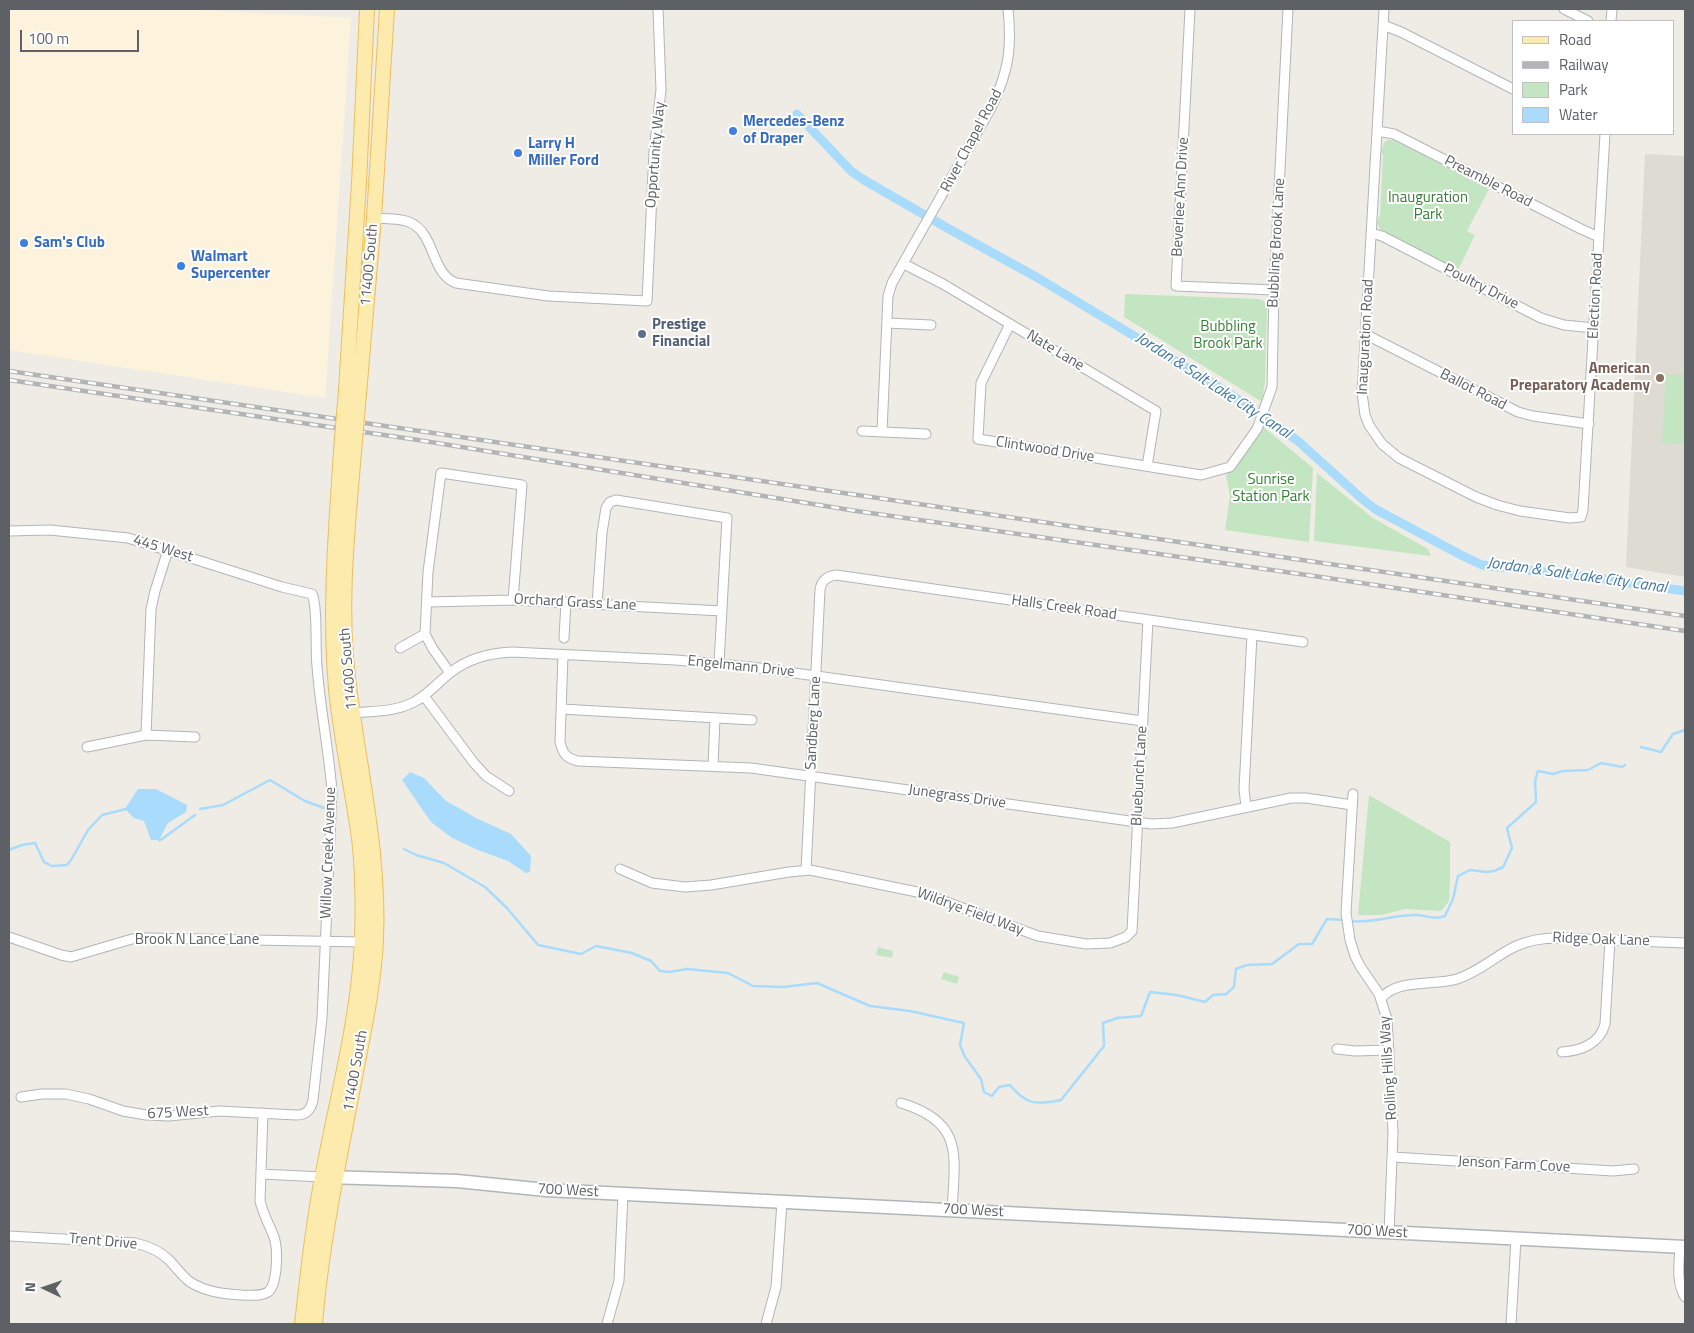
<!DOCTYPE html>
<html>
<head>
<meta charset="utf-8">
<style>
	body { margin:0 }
	#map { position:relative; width:1694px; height:1333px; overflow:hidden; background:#eeece5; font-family:"Titillium Web",sans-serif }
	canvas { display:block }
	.frame { position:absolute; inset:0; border:10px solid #5d6165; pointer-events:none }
	.legend { position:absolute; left:1512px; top:20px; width:162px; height:115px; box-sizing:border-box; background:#fff; border:1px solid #bec0c1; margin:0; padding:6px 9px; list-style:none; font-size:15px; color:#5d6165 }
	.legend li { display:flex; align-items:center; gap:10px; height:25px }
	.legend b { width:25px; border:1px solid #bec0c1 }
	.north { position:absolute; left:20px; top:1263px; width:50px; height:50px; -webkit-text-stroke:4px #fff; paint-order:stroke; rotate:273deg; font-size:14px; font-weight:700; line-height:20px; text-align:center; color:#5d6165 }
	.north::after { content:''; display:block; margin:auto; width:18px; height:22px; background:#5d6165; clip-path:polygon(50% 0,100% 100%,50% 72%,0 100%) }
	.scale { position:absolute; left:20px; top:30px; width:119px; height:22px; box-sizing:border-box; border:2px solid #5d6165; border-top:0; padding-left:6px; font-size:15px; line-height:18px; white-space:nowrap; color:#5d6165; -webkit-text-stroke:4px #fff; paint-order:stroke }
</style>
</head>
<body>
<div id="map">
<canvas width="1694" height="1333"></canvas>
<div class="frame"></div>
<ul class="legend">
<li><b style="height:6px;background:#fcebac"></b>Road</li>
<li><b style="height:6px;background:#b3b4b5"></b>Railway</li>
<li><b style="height:14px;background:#c4e5c2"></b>Park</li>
<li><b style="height:14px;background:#a8dbfc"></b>Water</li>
</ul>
<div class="north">N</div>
<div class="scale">100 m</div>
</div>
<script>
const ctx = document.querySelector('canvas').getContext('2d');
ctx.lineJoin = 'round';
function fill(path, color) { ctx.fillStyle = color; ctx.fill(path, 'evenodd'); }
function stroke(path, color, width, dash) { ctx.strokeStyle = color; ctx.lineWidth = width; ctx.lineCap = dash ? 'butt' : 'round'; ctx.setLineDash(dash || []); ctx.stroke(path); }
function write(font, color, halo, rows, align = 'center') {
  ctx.font = font + ' "Titillium Web",sans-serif'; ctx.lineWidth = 4; ctx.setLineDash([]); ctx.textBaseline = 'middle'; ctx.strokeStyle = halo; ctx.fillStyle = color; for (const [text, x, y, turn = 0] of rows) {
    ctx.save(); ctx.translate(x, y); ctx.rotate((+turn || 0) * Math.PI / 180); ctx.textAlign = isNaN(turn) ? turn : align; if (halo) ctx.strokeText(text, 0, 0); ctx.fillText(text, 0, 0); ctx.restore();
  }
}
const commercial = new Path2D(`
	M9,9h177l165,9 -26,380 -316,-48z`);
const education = new Path2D(`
	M1645,154l40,2v421l-59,-10z`);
const green = new Path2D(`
	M1388,140h6l95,49 -22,42 8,4 -17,35 -77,-40c-4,-5 -5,-9 -1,-14l3,-61 -2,-3 3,-10z
	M1125,294l134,5 5,2 3,6 -2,75 -3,20 -138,-85z
	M1666,374l19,1v69l-23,-1z
	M1261,425l52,43 -4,74 -84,-12 5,-34 -4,-21 9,-8z
	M1317,473l56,45 55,31 3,7 -117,-15z
	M1369,795l81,47v39l-1,20 -8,10 -35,-2 -25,6h-23z
	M878,947l15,4 -1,7 -16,-3z
	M944,972l15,5 -2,7 -16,-5z`);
const water = new Path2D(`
	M410,772l14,6 22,23 32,18 33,15 20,22 -1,16 -4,1 -18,-12 -30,-11 -26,-12 -21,-16 -29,-42z
	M138,789h18l31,16 -1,7 -18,11 -9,17h-8l-7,-19 -10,-3 -9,-9z`);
const stream = new Path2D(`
	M1641,747l20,5 12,-18 12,-4
	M200,809l23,-4 47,-25 35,21 19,7
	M158,838l1,2 3,-1 33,-24
	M404,849l12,6 28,8 41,24 22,21 31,37 43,9 15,-8 36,7 19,8 9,10 9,1 18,-3 41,4 25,13 30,1 34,-4 53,23 40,5 54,12 -4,22 5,12 16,22 3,13 8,4 7,-9 11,-2c16,20 26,20 51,15l43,-54 -1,-23 14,-5 24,-2 9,-24 27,3 28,7 8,-7 13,-1 8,-7 2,-18 11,-4 25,-1 27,-20h13l15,-25 17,1
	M9,850l13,-5 13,-2 9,19 8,4 15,-1 4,-5 17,-30 14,-15 24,-6
	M1350,921c23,3 45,-7 68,-6 10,1 17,5 27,1l8,-17 5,-23 12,-6 16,2 8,-1 9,-4 9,-19 -5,-20 29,-26 -1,-21 3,-10 15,3 10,-3 25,-1 13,-7 21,4 3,-2`);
const canal = new Path2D(`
	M797,114l54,57 13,9 85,49 89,49 189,114 71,49 63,57 14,11 86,46 21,10 116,13 87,13`);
const street = new Path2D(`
	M1190,9l-14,277 98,4
	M1384,9l-22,384 3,22 4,10 13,19 17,14 77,39 21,8 23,6 50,7 11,-1 2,-7 22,-376
	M1564,9l24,12
	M1611,21l1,-12
	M1383,25l18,7 112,57
	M1377,131l17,3 187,95 18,8
	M374,218c11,1 25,0 35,4 27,11 21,51 47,61l92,13 99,5 7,-150 7,-61 -3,-81
	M1371,233l11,3 159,82 23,7 30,3
	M904,264l39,20 213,127 -9,55
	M887,323l44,2
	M1010,324l-29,59 -3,56 223,36 29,-8 27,-38 15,-42 2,-97 14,-281
	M1365,334l153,78 15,4 56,8
	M862,431l64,3
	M882,432l6,-136 4,-13 100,-177c17,-36 20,-58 16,-97
	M9,531l41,-1 78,8 154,49 30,7c6,13 3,55 5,72 3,42 12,84 15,126l-10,226 -9,82c-2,10 -7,15 -17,15l-77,-4 -50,5 -23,-1 -23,-4 -34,-12 -23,-5h-24l-21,3
	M427,602l86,-2 209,11
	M597,604l5,-71 4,-25 4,-6 6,-2 111,18 -8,145
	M564,638l2,-36
	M400,648l25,-14
	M563,655l-3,87c3,12 6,16 18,19l173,7 400,56 21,-1 119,-25h15l46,7
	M450,673l-17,-24 -8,-15 3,-62 13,-99 81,12 -9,115
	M424,696l50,67 12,13 23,15
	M562,709l190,11
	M353,713c21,-2 42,-1 61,-11 14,-7 23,-19 36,-29 17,-14 40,-20 62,-21l164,8 75,7 392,54
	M146,735l5,-126 4,-18 13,-41
	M87,747l59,-12 49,2
	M713,766l2,-48
	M1353,794l-7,119 4,27 5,16 5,10 19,28 8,25 6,114 -4,99
	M1246,807l-2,-18 8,-154
	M620,869l32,14 33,4 26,-2 78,-13 21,-2 112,23 116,43 48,8 24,-1 16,-6 6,-6 16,-311
	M806,870l14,-280c1,-9 7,-14 16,-15l467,67
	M9,937l52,18 10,2 61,-18 13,-1 217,4
	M1381,999c15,-21 54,-13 76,-20 22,-7 37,-22 57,-32 14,-7 29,-9 45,-9l126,5
	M1337,1049l18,2 34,-1
	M1562,1052c18,-1 38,-8 43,-28l5,-84
	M901,1103c63,19 54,52 51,107
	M1393,1157l220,14 21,-2
	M261,1174l61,3
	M9,1236l126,7c13,3 25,8 34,17 7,7 13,16 21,22 16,10 33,12 52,13 8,0 18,2 26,-3 10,-8 10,-44 6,-55 -5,-13 -11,-23 -14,-36l3,-88
	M1680,1247c-1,17 -4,35 5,50
	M607,1324l12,-43 4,-87
	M766,1324l10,-37 6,-85
	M1511,1324l5,-85`);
const secondary = new Path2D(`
	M327,1177l130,4 89,9 1139,57`);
const primary = new Path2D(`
	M346,390l13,-207 8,-174
	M359,394l15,-176 13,-209
	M302,1324c6,-54 12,-108 23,-162 14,-72 34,-149 37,-222 1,-34 1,-68 -3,-102 -7,-50 -18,-99 -23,-149 -7,-80 0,-159 5,-239
	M315,1324c7,-86 26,-172 42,-257 8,-42 17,-84 19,-127 4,-91 -18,-174 -28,-263 -9,-75 0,-151 6,-225`);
const rail = new Path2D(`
	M9,371l1676,245
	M9,380l409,60 438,71 458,65 371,55`);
const primaryBridge = new Path2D(`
	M341,450l5,-60
	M354,452l5,-58`);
const markers = [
	[733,131,5,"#3f7fe0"],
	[518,153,5,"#3f7fe0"],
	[24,243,5,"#3f7fe0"],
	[181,266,5,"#3f7fe0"],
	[642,334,5,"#5c6f8a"],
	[1660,378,5,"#8d6e63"]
];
const shopNames = [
	["Mercedes-Benz",743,122],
	["of Draper",743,139],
	["Larry H",528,144],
	["Miller Ford",528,161],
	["Sam's Club",34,243],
	["Walmart",191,257],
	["Supercenter",191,274]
];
const streetNames = [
	["River Chapel Road",972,141,-62],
	["Opportunity Way",656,155,-85],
	["Preamble Road",1488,182,27],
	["Beverlee Ann Drive",1181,197,-87],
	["Bubbling Brook Lane",1277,243,-87],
	["11400 South",370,265,-85],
	["Poultry Drive",1481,287,27],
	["Election Road",1596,296,-87],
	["Inauguration Road",1366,337,-87],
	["Nate Lane",1055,351,31],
	["Ballot Road",1473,390,27],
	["Clintwood Drive",1045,450,9],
	["445 West",163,549,17],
	["Orchard Grass Lane",575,603,3],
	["Halls Creek Road",1064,608,8],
	["Engelmann Drive",741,667,6],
	["11400 South",349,669,-95],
	["Sandberg Lane",814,723,-87],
	["Bluebunch Lane",1140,776,-87],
	["Junegrass Drive",957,797,8],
	["Willow Creek Avenue",329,853,-88],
	["Wildrye Field Way",970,912,20],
	["Brook N Lance Lane",197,940],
	["Ridge Oak Lane",1601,940,2],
	["Rolling Hills Way",1389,1068,-94],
	["11400 South",356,1071,-80],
	["675 West",178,1113,-3],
	["Jenson Farm Cove",1514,1165,3],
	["700 West",568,1191,3],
	["700 West",973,1211,3],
	["700 West",1377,1232,3],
	["Trent Drive",103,1242,5]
];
const parkNames = [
	["Inauguration",1428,198],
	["Park",1428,215],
	["Bubbling",1228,327],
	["Brook Park",1228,344],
	["Sunrise",1271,480],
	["Station Park",1271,497]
];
const serviceNames = [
	["Prestige",652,325],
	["Financial",652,342]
];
const educationNames = [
	["American",1650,369],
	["Preparatory Academy",1650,386]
];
const waterNames = [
	["Jordan & Salt Lake City Canal",1213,386,33],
	["Jordan & Salt Lake City Canal",1577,576,8]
];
fill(commercial, '#fdf3dc');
fill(education, '#dedbd3');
fill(green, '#c4e5c2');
fill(water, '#a8dbfc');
stroke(stream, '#a8dbfc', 2.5);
stroke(canal, '#a8dbfc', 9);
stroke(street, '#b2b5b9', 11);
stroke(secondary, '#b1b5b9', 15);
stroke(primary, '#ecbf60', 16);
stroke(street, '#fff', 9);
stroke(secondary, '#fff', 12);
stroke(primary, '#fcebac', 14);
stroke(rail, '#b3b4b5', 4.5);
stroke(rail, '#fff', 2.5, [8]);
stroke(primaryBridge, '#ecbf60', 16, []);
stroke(primaryBridge, '#fcebac', 14);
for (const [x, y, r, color] of markers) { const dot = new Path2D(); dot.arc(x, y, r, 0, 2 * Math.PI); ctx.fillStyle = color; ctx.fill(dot); stroke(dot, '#fff', 2); }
write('bold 15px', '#366cbe', '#fff', shopNames, 'left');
write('15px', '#5d6165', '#fff', streetNames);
write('15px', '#378137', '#fff', parkNames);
write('bold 15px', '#4e5e75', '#fff', serviceNames, 'left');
write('bold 15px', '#785e54', '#fff', educationNames, 'right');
write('italic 16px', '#4176a5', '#fff', waterNames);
</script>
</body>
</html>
